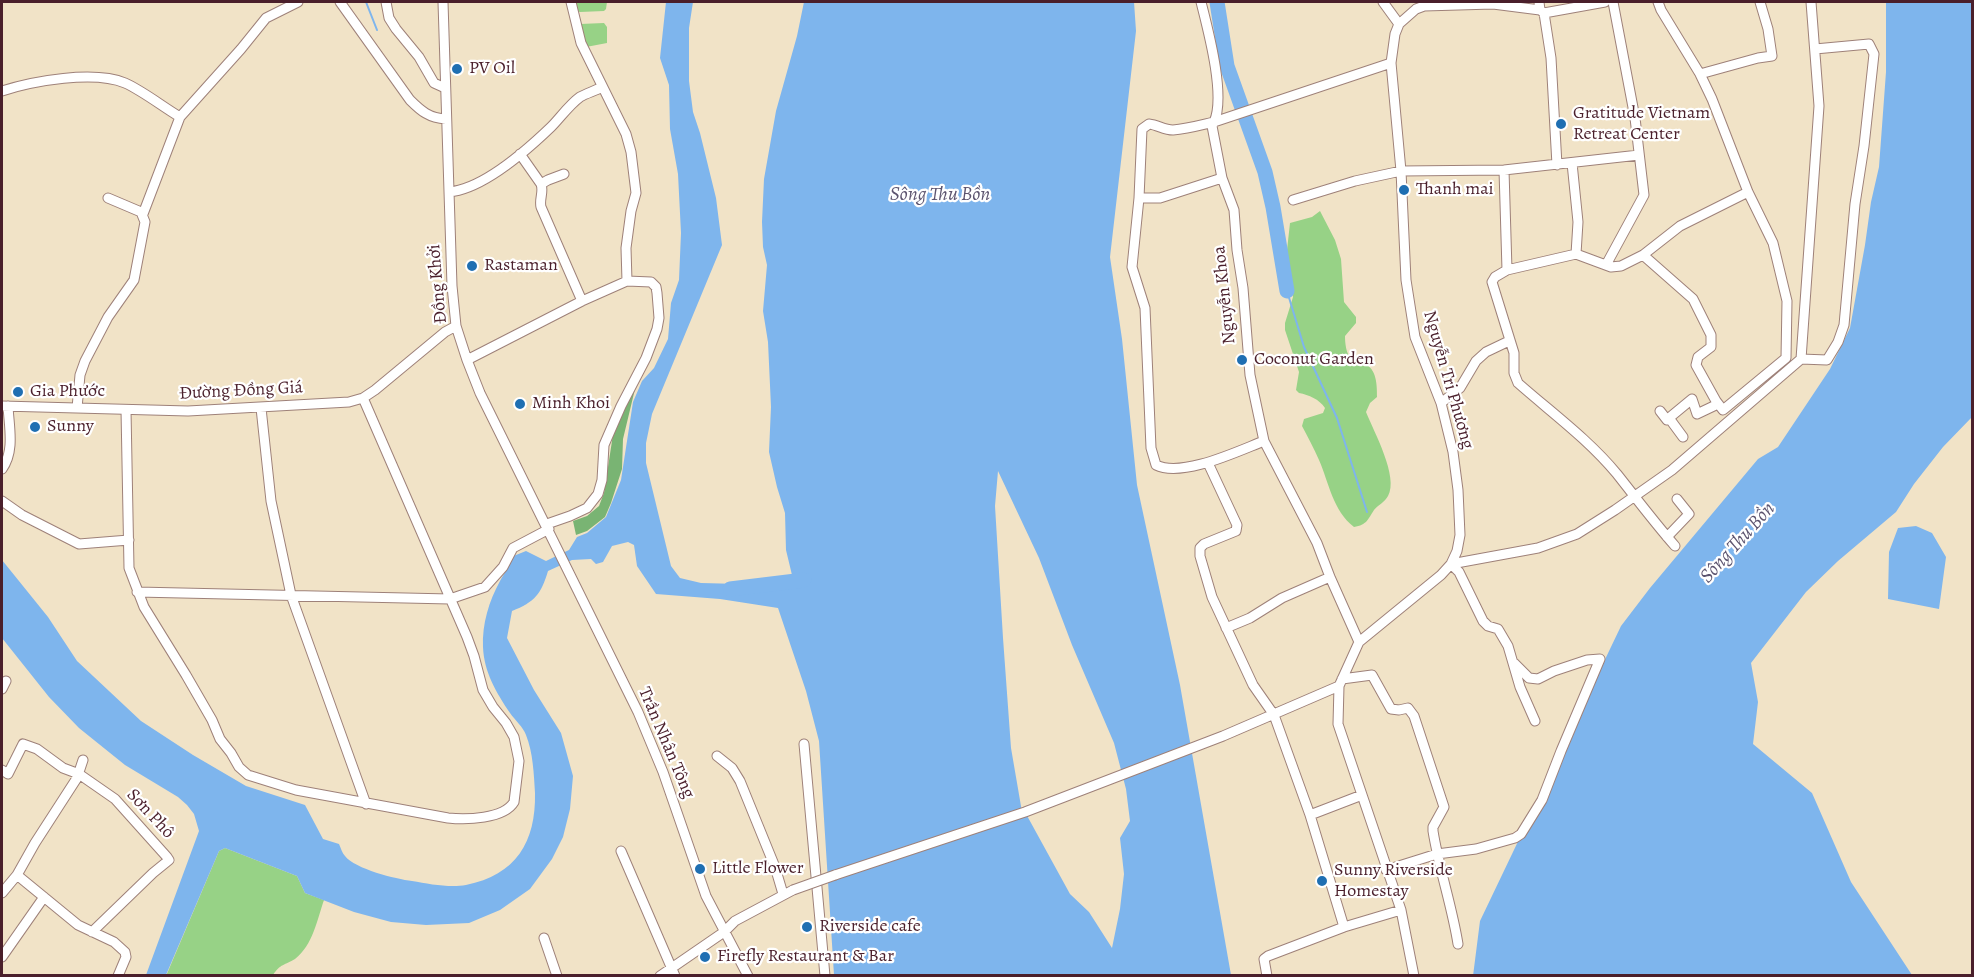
<!DOCTYPE html>
<html>
<head>
<meta charset="utf-8">
<style>
	body { margin:0 }
	#map { position:relative; width:1974px; height:977px; overflow:hidden; background:#f1e3c7; font-family:Alegreya,serif }
	canvas { display:block }
	.frame { position:absolute; inset:0; border:3px solid #4a1f2b; pointer-events:none }
</style>
</head>
<body>
<div id="map">
<canvas width="1974" height="977"></canvas>
<div class="frame"></div>
</div>
<script>
const ctx = document.querySelector('canvas').getContext('2d');
ctx.lineJoin = 'round';
function fill(path, color) { ctx.fillStyle = color; ctx.fill(path, 'evenodd'); }
function stroke(path, color, width, dash) { ctx.strokeStyle = color; ctx.lineWidth = width; ctx.lineCap = dash ? 'butt' : 'round'; ctx.setLineDash(dash || []); ctx.stroke(path); }
function write(font, color, halo, rows, align = 'center') {
  ctx.font = font + ' Alegreya,serif'; ctx.lineWidth = 4.5; ctx.setLineDash([]); ctx.textBaseline = 'middle'; ctx.strokeStyle = halo; ctx.fillStyle = color; for (const [text, x, y, turn = 0] of rows) {
    ctx.save(); ctx.translate(x, y); ctx.rotate((+turn || 0) * Math.PI / 180); ctx.textAlign = isNaN(turn) ? turn : align; if (halo) ctx.strokeText(text, 0, 0); ctx.fillText(text, 0, 0); ctx.restore();
  }
}
const green = new Path2D(`
	M574,2h33l-1,7 -2,2 -24,1 -4,-1z
	M604,23l3,4v16l-21,4 -6,-23z
	M1320,211l15,29 6,19 3,43 12,15v6l-11,13c0,7 1,17 6,23 4,4 8,3 13,5 13,4 13,22 13,33l-7,6 -4,9c8,20 33,65 22,84 -3,6 -10,9 -14,14 -6,9 -7,15 -20,17 -21,-16 -25,-44 -35,-67 -5,-11 -11,-23 -17,-34l2,-7 19,-6 2,-5c-6,-9 -16,-13 -26,-15l-3,-3 3,-18 -14,-42v-7l8,-26 -7,-38 4,-36 22,-6z
	M225,848l72,28 8,17 19,7c-7,20 -11,45 -29,59 -10,6 -15,5 -22,16l-107,1 53,-125z`);
const forest = new Path2D(`
	M635,389l-12,50 -1,30 -11,34 -6,14 -18,14 -11,4 -3,-14 14,-5 12,-10 5,-13 10,-65z`);
const water = new Path2D(`
	M666,2h27l-4,26v53l4,31 7,21 16,65 6,47 -70,169 -6,29v20l25,103 9,12 21,5 39,1 30,7 10,-3 12,-13 -6,-25 -1,-37 -8,-26 -8,-35 2,-45 -3,-65 -5,-31 4,-46 -4,-18 -1,-25 2,-43 12,-68 21,-75 7,-34h330l2,29 -26,226 12,82 15,146 43,200 51,290h-397l-15,-234 -13,-50 -28,-83 -58,-9 -64,-5 -19,-28 -3,-21 -6,-3 -16,4 -9,16 -7,2 -5,-5 -19,1 -24,11c-7,23 -13,31 -36,40l-5,27 27,52 27,43 12,43 -3,33 -7,28 -11,22 -22,30 -30,21 -31,13 -43,2 -35,-3 -37,-10 -49,-19 -8,-17 -72,-28 -6,3 -53,124h-20l53,-144 -5,-17 -7,-9 -9,-8 -53,-32 -46,-37 -30,-31 -47,-59v-78l46,57 29,44 64,60 52,34 53,31 59,19 18,34 16,5c2,4 3,9 6,12 10,13 51,23 67,25 17,3 38,7 54,4 50,-10 70,-43 69,-92 -1,-18 -2,-41 -9,-58 -3,-8 -11,-15 -16,-22 -14,-21 -26,-41 -27,-66 -1,-23 6,-46 17,-66 5,-9 9,-13 11,-24l15,-6 20,10 23,-11 8,-13 10,-4 19,-16 15,-37 12,-78 9,-21 12,-13 14,-29 3,-36 8,-23 2,-47 -3,-59 -8,-45 -1,-44 -9,-27zM998,471l41,87 33,87 42,98 12,46 4,32 -10,17 4,36 -4,35 -8,39 -23,-36 -19,-18 -45,-82h-3l-11,-64 -8,-110 -8,-132z
	M1886,2h86v415l-29,30 -29,37 -18,28 -58,49 -32,31 -55,71 7,39 -5,42 59,49 39,89 61,93 -439,1 7,-55 141,-295 29,-38 108,-129 20,-12 52,-78 20,-41 15,-83 6,-43 8,-35 7,-95z
	M1916,526l16,7 14,24 -7,52 -51,-10 1,-47 9,-24z`);
const stream = new Path2D(`
	M366,2l11,28
	M1287,291l17,56 33,71 30,94`);
const river = new Path2D(`
	M1217,2l10,64 38,106 8,35 14,84
	M730,589l74,-9`);
const street = new Path2D(`
	M340,2l70,98c11,11 19,18 36,19
	M386,2l3,16 7,11 23,28 15,26 11,5
	M443,2l9,284 4,40 11,34 13,33 158,319 25,60 43,124 42,80
	M571,2l10,41 45,91 5,18 5,41 -5,18 -5,37 1,33
	M1201,2c7,28 25,94 13,120 -13,3 -27,7 -41,8 -9,0 -15,-5 -24,-6l-7,5 -3,69 -7,69 13,41 6,140 5,17c26,13 82,-14 108,-24
	M1383,2l16,22
	M1539,2l1,8 4,3 7,45 6,107
	M1424,6l69,-2 47,6
	M1544,13l61,-11
	M1700,74l58,-16 14,-2 -4,-27 -8,-27
	M2,91c31,-10 92,-21 123,-8 18,8 38,24 55,34l-37,97
	M180,117l61,-68 25,-31 32,-16
	M520,154l21,30c3,8 -2,15 0,23l41,94
	M1572,163l6,59 -2,32
	M1504,170l3,100
	M541,184l7,-4 16,-6
	M449,192c34,-3 77,-41 102,-65 9,-9 18,-22 29,-30 7,-4 15,-6 22,-10
	M1139,198h21l62,-20
	M1293,200l62,-19 46,-10 103,-1 135,-15
	M1643,255l50,44 18,36v12l-13,10 -2,8 20,36 7,9 63,-52 1,-57 -14,-58 -25,-51 -36,-93 -12,-25 -39,-64 -3,-8
	M1606,265l38,-70 -9,-77 -22,-116
	M1801,359l26,1 11,-18 6,-17 11,-121 9,-58 10,-92 -5,-10 -54,5
	M467,360l115,-59 45,-20 24,1 5,5 1,6 2,25 -2,11 -11,29 -25,48 -17,39 -2,35 -4,14 -11,14 -17,8 -23,8
	M1441,403l19,-15 16,-27 10,-9 23,-11
	M2,406l186,5 161,-9 14,-4 12,-8 70,-58 11,-6
	M77,408l3,-33 5,-14 23,-44 26,-37 11,-58 -4,-10 -33,-14
	M261,408l10,93 20,94 75,209
	M126,410l3,158 15,39 42,68 26,45 8,19 11,14 8,14 9,8 48,15 152,28c18,2 56,1 66,-16l5,-41 -5,-24 -8,-14 -13,-16 -10,-17 -9,-34 -7,-19 -104,-239
	M1660,411l7,9 2,-2
	M1683,437l-14,-19 23,-19 5,15 21,-10
	M1208,463l29,62 -1,6 -32,13 -4,4v8l12,41 41,88 21,30 36,100 34,112
	M2,469c13,-18 7,-42 6,-63
	M2,501l20,14 57,29 50,-4
	M1667,537l22,-23 -12,-15
	M1675,546c-21,-24 -39,-48 -58,-72 -29,-35 -65,-61 -99,-91l-4,-10v-20l-22,-71 3,-5 12,-7 69,-16 35,13 10,-1 22,-11 37,-29 68,-34
	M1451,564l87,-16 39,-14 38,-24 57,-40 129,-111 18,-253 -8,-104
	M1451,564l8,8 24,49 5,5 10,3 10,17 12,41 15,34
	M137,592l313,7 35,-12 18,-20 10,-19 36,-19
	M1226,628l24,-10 32,-20 48,-21
	M1359,642l-29,-65 -13,-34 -53,-102 -14,-66 -7,-87 -6,-38 -3,-40 -12,-32 -10,-52 2,-4 177,-59
	M1342,679l30,-4 19,34 8,1 9,-2 6,8 30,91 -11,20v4c6,38 19,75 25,113
	M2,689l4,-8
	M804,744l21,232
	M717,756l15,12 8,13 35,86 8,27
	M2,770l6,4 15,-30 14,5 26,19 16,6 36,25 52,58 2,3 -16,13 -61,59
	M1310,815l52,-20
	M621,851l54,125
	M1386,870l51,-16 39,-5 39,-11 6,-4 21,-34 19,-49 39,-92 -13,1 -33,11 -16,8 -9,-1 -15,-15
	M17,875l61,50 36,17 11,10 1,5 -8,19
	M835,875l190,-63 198,-76 116,-50
	M2,893l15,-18 18,-32 42,-65 6,-18
	M544,938l13,38
	M2,957l42,-60
	M660,976l64,-44 11,-11 58,-31
	M1267,976l-3,-17 4,-3 76,-29 57,-17
	M1414,976l-13,-66 -63,-186 1,-38 20,-44 82,-67 10,-11 6,-13 3,-16 -2,-45 -5,-38 -12,-49 -26,-66 -9,-57 -5,-109 -10,-108 4,-29 4,-10 17,-15 8,-3 2,-4`);
const streetBridge = new Path2D(`
	M793,890l42,-15`);
const markers = [
	[457,69,6,"#1f6fb2"],
	[1561,124,6,"#1f6fb2"],
	[1404,190,6,"#1f6fb2"],
	[472,266,6,"#1f6fb2"],
	[1242,360,6,"#1f6fb2"],
	[18,392,6,"#1f6fb2"],
	[520,404,6,"#1f6fb2"],
	[35,427,6,"#1f6fb2"],
	[700,869,6,"#1f6fb2"],
	[1322,881,6,"#1f6fb2"],
	[807,927,6,"#1f6fb2"],
	[705,957,6,"#1f6fb2"]
];
const poiNames = [
	["PV Oil",469,69],
	["Gratitude Vietnam",1573,114],
	["Retreat Center",1573,135],
	["Thanh mai",1416,190],
	["Rastaman",484,266],
	["Coconut Garden",1254,360],
	["Gia Phước",30,392],
	["Minh Khoi",532,404],
	["Sunny",47,427],
	["Little Flower",712,869],
	["Sunny Riverside",1334,871],
	["Homestay",1334,892],
	["Riverside cafe",819,927],
	["Firefly Restaurant & Bar",717,957]
];
const streetNames = [
	["Đồng Khởi",438,284,-95],
	["Nguyễn Khoa",1225,295,-96],
	["Nguyễn Tri Phương",1448,380,74],
	["Đường Đồng Giá",241,391,-3],
	["Trần Nhân Tông",666,743,67],
	["Sơn Phô",150,814,47]
];
const waterNames = [
	["Sông Thu Bồn",940,195],
	["Sông Thu Bồn",1738,543,-48]
];
fill(green, '#97d286');
fill(forest, '#79b473');
fill(water, '#7eb5ed');
stroke(stream, '#7eb5ed', 2);
stroke(river, '#7eb5ed', 15);
stroke(street, '#9e8179', 11);
stroke(street, '#fff', 9);
stroke(streetBridge, '#9e8179', 11, []);
stroke(streetBridge, '#fff', 9);
for (const [x, y, r, color] of markers) { const dot = new Path2D(); dot.arc(x, y, r, 0, 2 * Math.PI); ctx.fillStyle = color; ctx.fill(dot); stroke(dot, '#fff', 2); }
write('18px', '#4a1f2b', '#fff', poiNames, 'left');
write('18px', '#4a1f2b', '#fff', streetNames);
write('italic 20px', '#5c546f', '#fff', waterNames);
</script>
</body>
</html>
